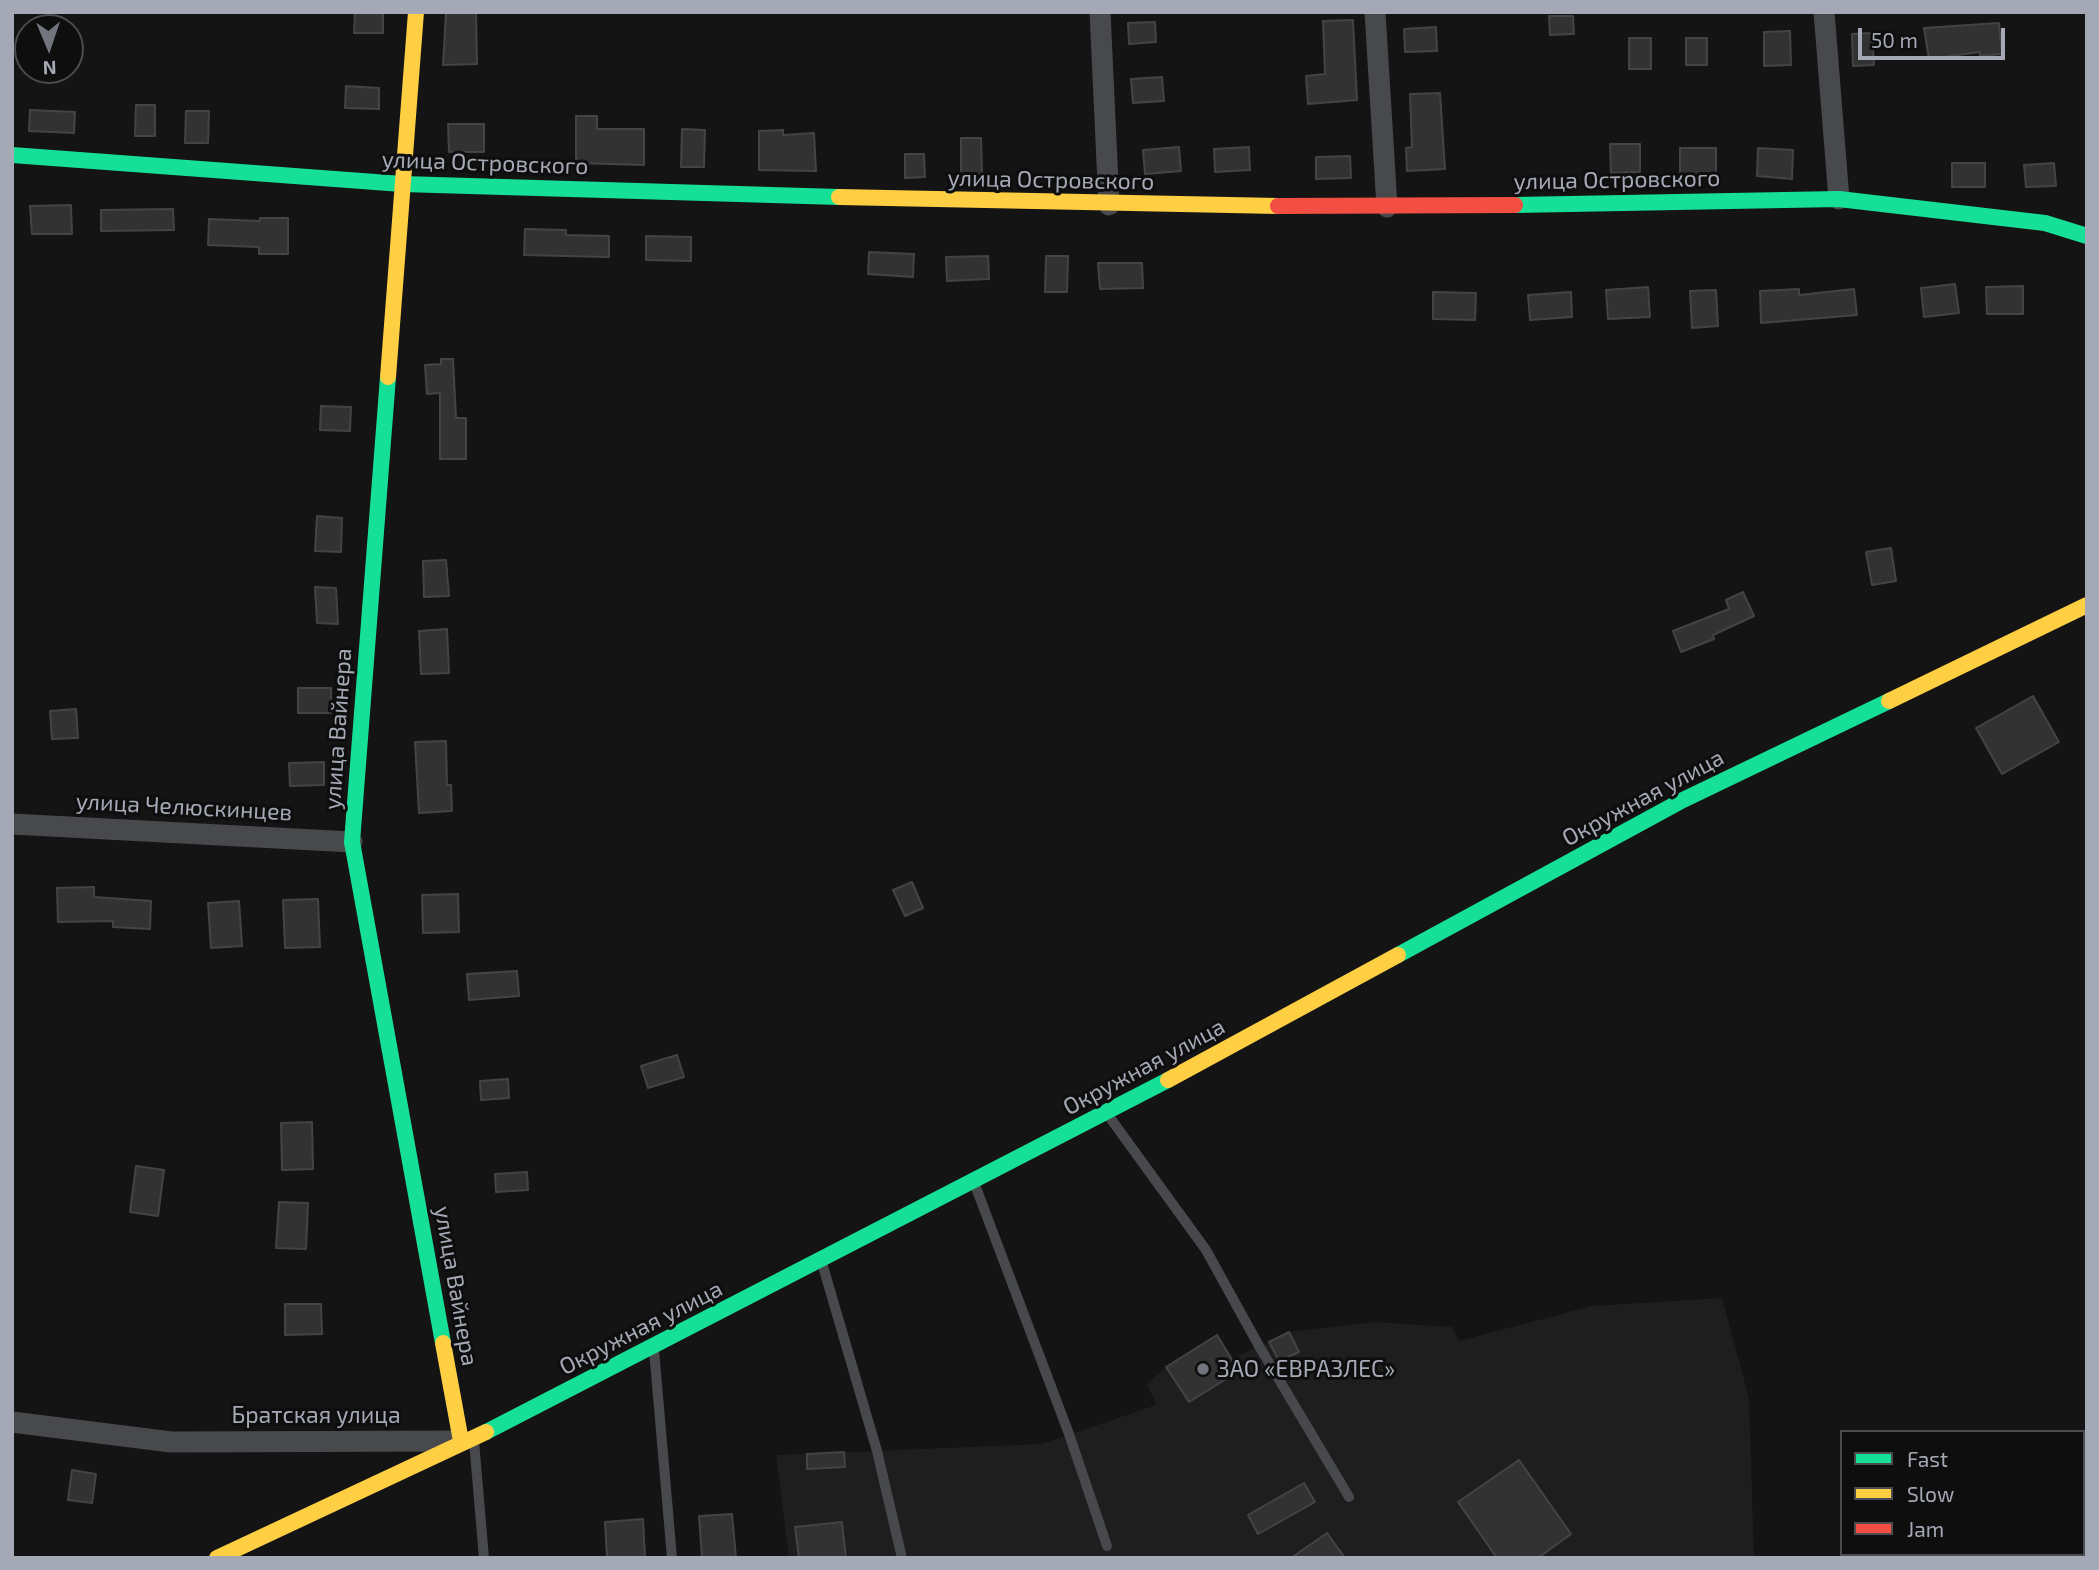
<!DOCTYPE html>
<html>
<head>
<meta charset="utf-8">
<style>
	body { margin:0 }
	#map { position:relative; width:2099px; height:1570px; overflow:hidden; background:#141414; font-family:"Exo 2",sans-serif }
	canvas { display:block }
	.frame { position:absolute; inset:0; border:14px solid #a5a9b5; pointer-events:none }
	.legend { position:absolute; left:1840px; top:1430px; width:245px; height:126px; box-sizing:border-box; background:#0e0e0f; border:2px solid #4a4c51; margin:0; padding:9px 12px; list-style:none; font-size:21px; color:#a5a9b5 }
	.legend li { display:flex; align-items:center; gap:14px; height:35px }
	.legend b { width:35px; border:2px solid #4a4c51 }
	.north { position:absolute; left:14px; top:14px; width:70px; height:70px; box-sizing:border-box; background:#0e0e0f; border:2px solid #4a4c51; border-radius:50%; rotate:178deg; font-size:19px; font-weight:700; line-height:28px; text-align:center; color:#a5a9b5 }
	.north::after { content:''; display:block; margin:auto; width:24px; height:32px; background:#72757d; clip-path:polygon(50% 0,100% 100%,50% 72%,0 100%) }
	.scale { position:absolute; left:1858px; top:28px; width:147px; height:32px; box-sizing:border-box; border:4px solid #a5a9b5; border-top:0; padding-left:9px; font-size:21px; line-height:24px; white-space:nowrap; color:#a5a9b5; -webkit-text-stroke:5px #0e0e0f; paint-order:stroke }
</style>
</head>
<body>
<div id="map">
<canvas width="2099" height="1570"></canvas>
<div class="frame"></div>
<ul class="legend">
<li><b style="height:9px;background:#16e098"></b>Fast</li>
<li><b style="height:9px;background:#ffcf43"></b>Slow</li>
<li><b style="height:9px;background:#f24e42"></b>Jam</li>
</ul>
<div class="north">N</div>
<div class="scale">50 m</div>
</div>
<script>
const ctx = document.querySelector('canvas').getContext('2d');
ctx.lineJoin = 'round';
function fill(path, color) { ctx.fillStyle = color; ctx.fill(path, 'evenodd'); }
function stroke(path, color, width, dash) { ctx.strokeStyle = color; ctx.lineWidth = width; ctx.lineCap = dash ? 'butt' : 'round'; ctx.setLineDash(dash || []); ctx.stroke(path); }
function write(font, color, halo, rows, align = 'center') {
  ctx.font = font + ' "Exo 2",sans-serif'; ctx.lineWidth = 6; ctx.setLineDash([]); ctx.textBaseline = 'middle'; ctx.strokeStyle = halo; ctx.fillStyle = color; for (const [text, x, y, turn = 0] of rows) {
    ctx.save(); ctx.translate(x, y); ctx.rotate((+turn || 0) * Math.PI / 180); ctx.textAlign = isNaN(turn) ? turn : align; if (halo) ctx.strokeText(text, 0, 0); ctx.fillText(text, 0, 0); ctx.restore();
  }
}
const built = new Path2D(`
	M1722,1298l27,100 5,160h-965l-13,-103 266,-11 114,-39 -9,-21 19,-17 51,-32 15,24 57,-27 86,-10 77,5 7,14 133,-35z`);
const building = new Path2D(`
	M355,12h28v21h-29z
	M446,12h30l1,52 -34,1z
	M1549,16h24l1,18 -24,1z
	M1353,20l4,80 -49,4 -2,-28 19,-2 -2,-53z
	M1155,22l1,20 -27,2 -1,-21z
	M1999,23l3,31 -22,2v-4l-51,7 -5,-31z
	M1436,27l1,24 -32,1 -1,-23z
	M1790,31l1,34 -27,1v-34z
	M1872,33l2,32 -21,1 -1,-32z
	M1629,38h22v31h-22z
	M1686,38h21v27h-21z
	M1162,77l2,24 -31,2 -2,-24z
	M346,86l33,2v21l-34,-1z
	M1440,93l5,76 -38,2 -1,-23 6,-1 -2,-53z
	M136,105h19v31h-20z
	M30,110l45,2 -1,21 -45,-2z
	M186,111h23l-1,32h-23z
	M576,116h21v13h47v36l-68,-2z
	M448,124h36v28h-35z
	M682,129l23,1 -1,37h-23z
	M783,130v5l31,-2 2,38 -57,-1v-39z
	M961,138h20l1,36h-21z
	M1610,144h30v28l-29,1z
	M1179,147l2,24 -36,3 -2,-24z
	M1249,147l1,23 -35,2 -1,-23z
	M1680,148h36v29l-36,-1z
	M1758,148l35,2 -1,29 -35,-3z
	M905,154h19l1,23 -20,1z
	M1350,156l1,22 -35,1v-22z
	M1952,163h33v24h-33z
	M2054,163l2,23 -30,1 -2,-22z
	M71,205l1,29h-40l-2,-28z
	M173,209l1,21 -73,1v-21z
	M260,218h28v36h-29v-7l-51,-2 1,-26 51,2z
	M525,229l41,1v5l43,1v21l-85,-2z
	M646,236l45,1v24l-45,-1z
	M869,252l45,2 -1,23 -45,-3z
	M988,256l1,23 -42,2 -1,-24z
	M1046,256h22l-1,36h-22z
	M1098,263h44l1,25 -43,1z
	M1955,284l4,29 -35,4 -3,-29z
	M2023,286v28h-36l-1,-27z
	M1648,287l2,30 -42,2 -2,-29z
	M1799,289v6l55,-6 3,26 -96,8 -1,-32z
	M1716,290l2,36 -26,2 -2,-37z
	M1433,292l43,1 -1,27 -42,-1z
	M1571,292l1,25 -42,3 -2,-25z
	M441,359h12l3,59h10v41h-26v-66l-13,1 -2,-29 16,-1z
	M321,406l30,1 -1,24 -30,-1z
	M317,516l25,2 -1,34 -26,-1z
	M1891,548l5,33 -24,4 -6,-33z
	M446,560l3,36 -25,1 -1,-36z
	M315,587l21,1 2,36 -21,-1z
	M1743,592l11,24 -41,19 1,4 -33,13 -8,-21 56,-22 -3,-9z
	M447,629l2,44 -28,1 -2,-43z
	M298,688h33v25h-33z
	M2033,696l26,46 -57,32 -26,-46z
	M76,709l2,29 -26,1 -2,-28z
	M446,741l1,44h4l1,26 -33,2 -4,-71z
	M324,762v23l-34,1 -1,-23z
	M912,882l11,26 -18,8 -12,-26z
	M94,887v10l57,4 -1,28 -37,-2v-6l-55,1 -1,-34z
	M458,894l1,38 -36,1 -1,-38z
	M318,899l2,48 -35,1 -2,-48z
	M239,901l3,45 -31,2 -3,-45z
	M517,971l2,25 -50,4 -2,-26z
	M677,1055l7,22 -36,11 -7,-22z
	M508,1079l1,19 -28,2 -1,-19z
	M312,1122l1,47 -31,1 -1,-47z
	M136,1166l28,4 -6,46 -28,-4z
	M527,1172l1,18 -32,2 -1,-18z
	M279,1202l29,1 -2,46 -30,-1z
	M285,1304h36l1,30 -37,1z
	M1289,1332l10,20 -20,9 -10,-19z
	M1217,1335l22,36 -50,31 -23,-35z
	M844,1452l1,15 -38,2v-15z
	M1519,1460l52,74 -33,24h-41l-39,-56z
	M72,1470l24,4 -4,29 -24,-3z
	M1304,1483l11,19 -57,32 -10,-19z
	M732,1514l4,44h-34l-3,-42z
	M643,1519l2,39h-38l-2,-36z
	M842,1522l4,36h-47l-4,-31z
	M1327,1533l18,25h-54z`);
const lane = new Path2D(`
	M1108,1115l98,135 53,96 90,151
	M975,1185l94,249 38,112
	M822,1263l55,188 25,107
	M654,1350l18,208
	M474,1441l10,117`);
const street = new Path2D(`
	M1100,12l9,193
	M1375,12l12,195
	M1824,12l15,187
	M12,824l340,18
	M12,1422l159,20 282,-1`);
const fast = new Path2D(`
	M12,155l390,29 437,13
	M1515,205l324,-6 206,24 42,13
	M388,377l-36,465 91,501
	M1398,955l285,-155 206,-99
	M486,1432l682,-352`);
const slow = new Path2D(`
	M839,197l439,9
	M388,377l28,-365
	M1889,701l198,-96
	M1168,1080l230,-125
	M443,1343l18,98
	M217,1558l269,-126`);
const jam = new Path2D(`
	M1278,206l237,-1`);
const markers = [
	[1203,1369,7,"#72757d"]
];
const streetNames = [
	["улица Островского",485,163,2],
	["улица Островского",1051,180,1],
	["улица Островского",1617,180,-1],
	["улица Вайнера",338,729,-86],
	["Окружная улица",1643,798,-28],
	["улица Челюскинцев",184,807,3],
	["Окружная улица",1144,1067,-28],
	["улица Вайнера",456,1286,80],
	["Окружная улица",641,1328,-27],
	["Братская улица",316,1415]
];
const poiNames = [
	["ЗАО «ЕВРАЗЛЕС»",1217,1369]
];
fill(built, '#1e1e1f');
fill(building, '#323233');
stroke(building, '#434448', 2);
stroke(lane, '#48494c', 10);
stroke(street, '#48494c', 21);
stroke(fast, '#16e098', 16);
stroke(slow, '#ffcf43', 16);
stroke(jam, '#f24e42', 16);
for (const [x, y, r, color] of markers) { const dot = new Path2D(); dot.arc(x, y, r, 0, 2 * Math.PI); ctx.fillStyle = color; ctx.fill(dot); stroke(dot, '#0e0e0f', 2.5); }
write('23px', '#a5a9b5', '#0e0e0f', streetNames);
write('23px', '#a5a9b5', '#0e0e0f', poiNames, 'left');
</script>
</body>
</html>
